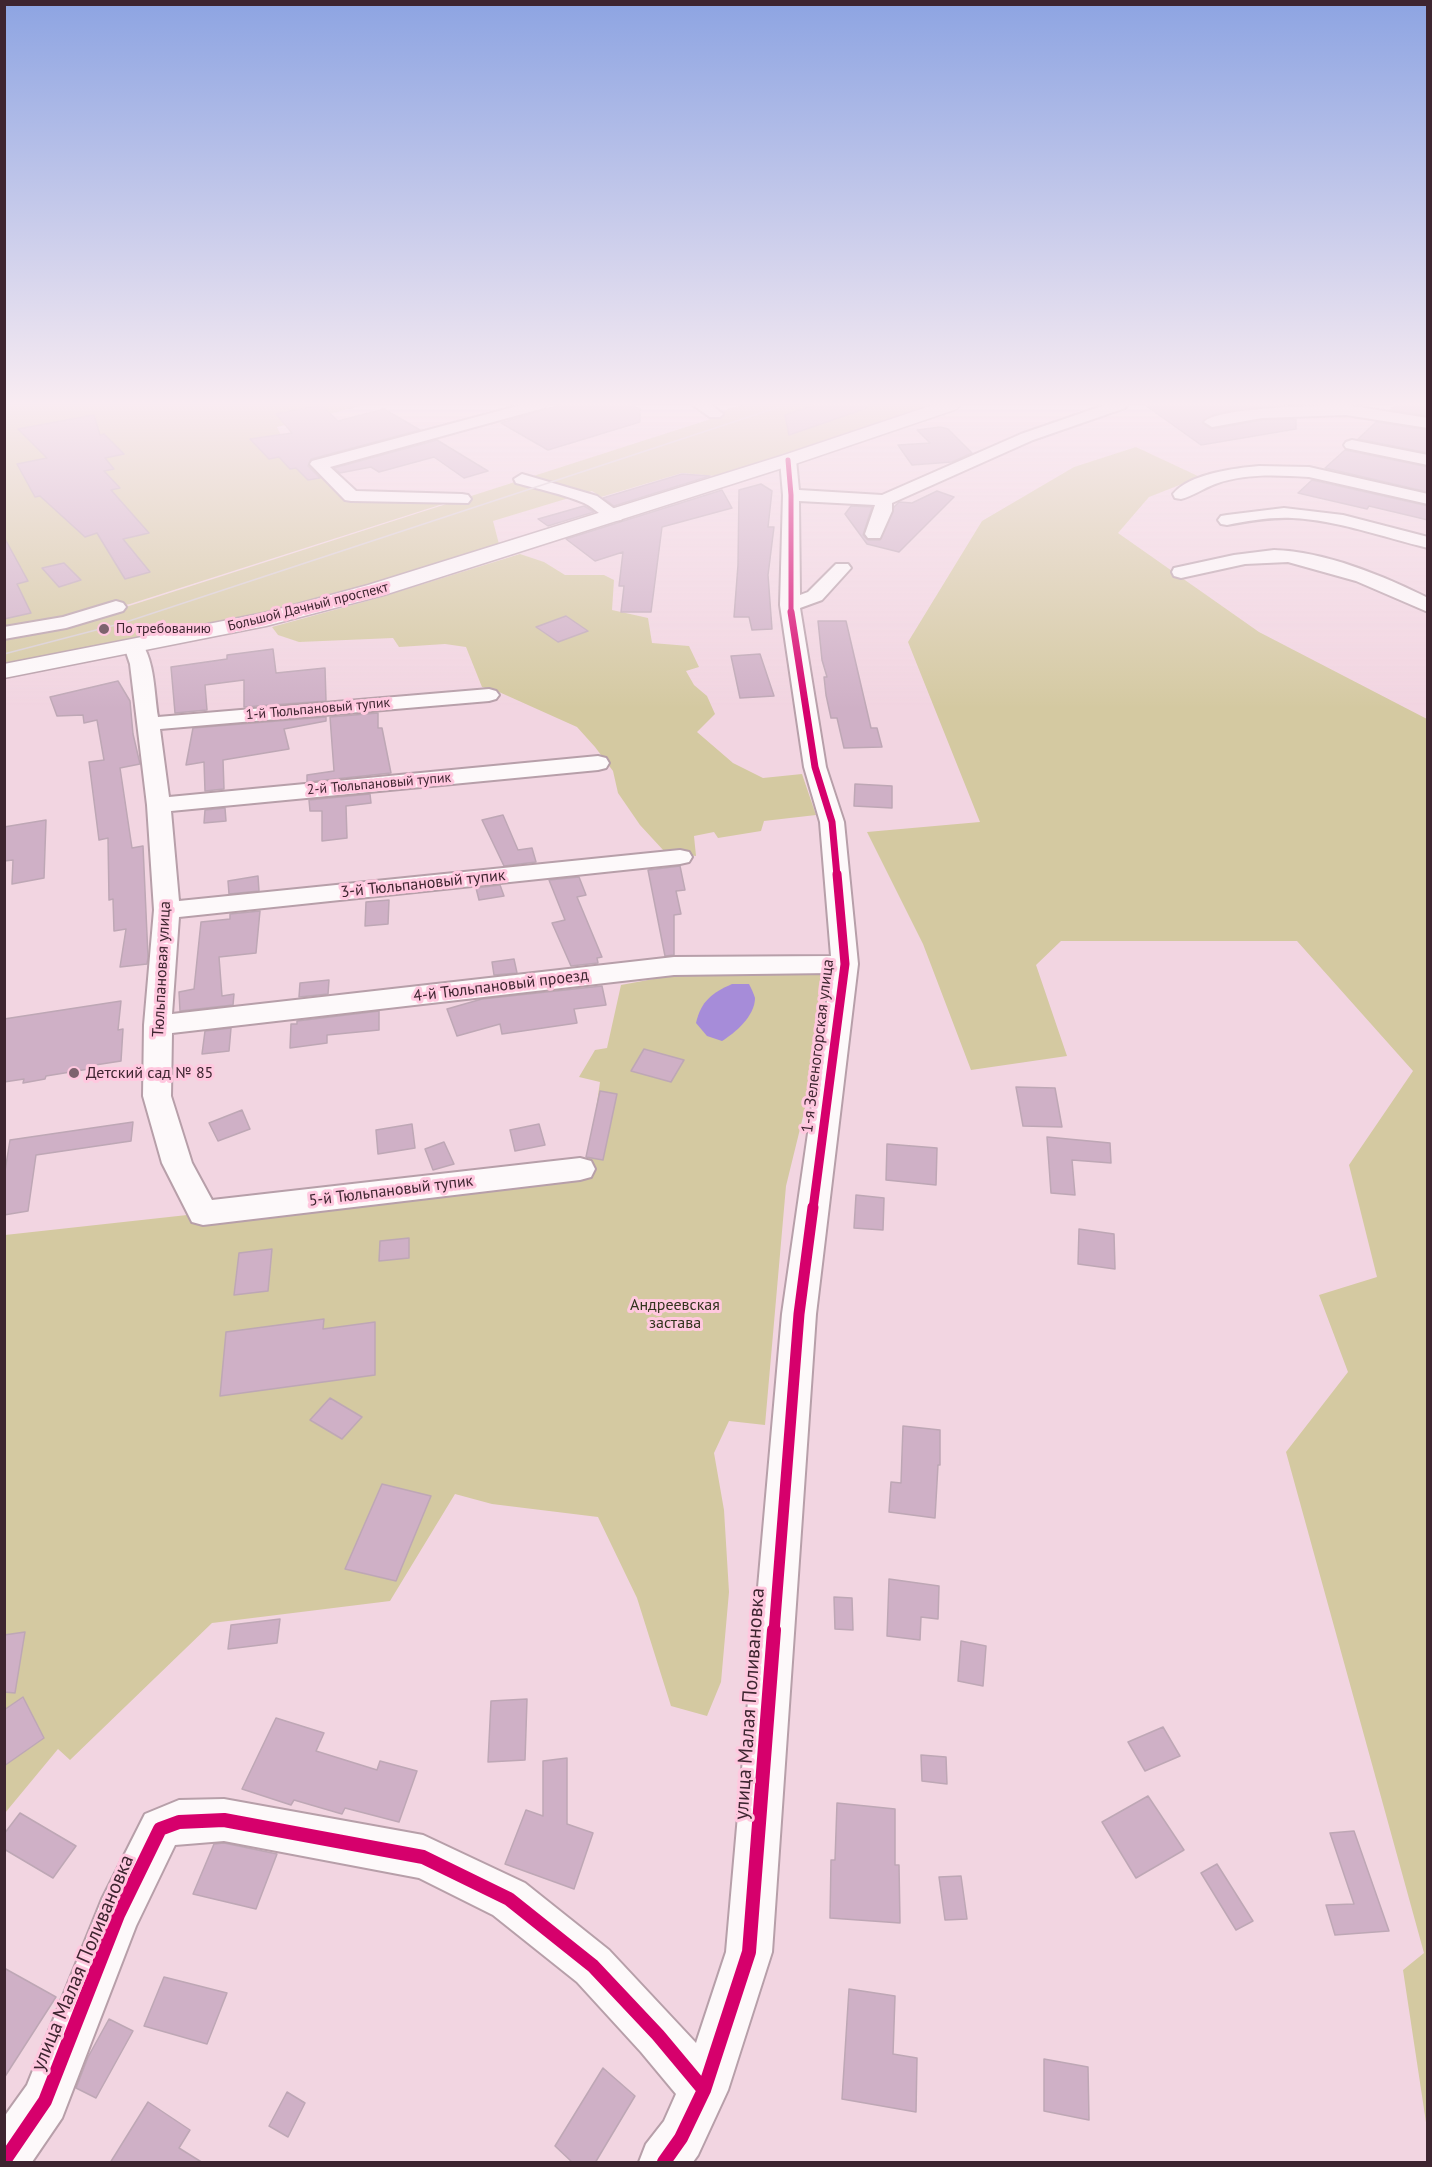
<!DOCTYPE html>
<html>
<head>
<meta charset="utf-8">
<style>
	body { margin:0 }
	#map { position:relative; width:1432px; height:2167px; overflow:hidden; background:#f2d5e1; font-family:"PT Sans",sans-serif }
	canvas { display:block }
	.frame { position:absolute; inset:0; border:6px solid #3e2530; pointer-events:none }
</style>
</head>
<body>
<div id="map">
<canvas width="1432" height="2167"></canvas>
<div class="frame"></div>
</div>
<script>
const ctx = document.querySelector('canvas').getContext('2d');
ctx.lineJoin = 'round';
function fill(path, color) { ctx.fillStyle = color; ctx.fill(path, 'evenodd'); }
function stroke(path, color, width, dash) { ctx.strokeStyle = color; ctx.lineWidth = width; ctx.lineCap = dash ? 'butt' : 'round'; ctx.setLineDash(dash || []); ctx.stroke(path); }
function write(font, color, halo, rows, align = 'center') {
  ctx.font = font + ' "PT Sans",sans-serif'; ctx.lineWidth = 6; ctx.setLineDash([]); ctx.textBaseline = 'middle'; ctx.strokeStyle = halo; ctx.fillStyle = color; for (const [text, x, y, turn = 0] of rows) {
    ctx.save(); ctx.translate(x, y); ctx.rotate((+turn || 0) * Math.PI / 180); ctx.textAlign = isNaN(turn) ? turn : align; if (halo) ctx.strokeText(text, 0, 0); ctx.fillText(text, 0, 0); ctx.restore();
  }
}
const green = new Path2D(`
	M5,405h360l-88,22 7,14 34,23 33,32 98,6 -319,102 -125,27z
	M742,405h200l-216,72 -44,-4 -81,24 -9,-6 -99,30 7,27 -236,68 -259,51v-32l99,-21 613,-197 8,-7z
	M1136,447l64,30 -51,20 -31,36 141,99 168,87v1410l-24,-159 21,-17 -138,-501 62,-80 -29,-77 58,-18 -28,-112 64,-94 -116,-130h-236l-25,24 31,91 -96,14 -48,-126 -56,-112 113,-10 -72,-180 74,-121 92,-54z
	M520,554l24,8 21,13h39l10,5 -2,30 36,8 4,25 37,3 10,21 -13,4 8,14 13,11 8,18 -18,18 36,31 30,15 39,-4 14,41 -52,6 -3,10 -43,7 -4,-6 -20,4 2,20 -32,-5 -24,-26 -22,-32 -5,-22 -18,-24 -18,-20 -78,-35 -17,-5 -16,-40 -21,-3 -46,3 -6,-9 -94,4 -21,-7 -6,-8 106,-29z
	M686,973h131l8,3 -3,63 -36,147 -21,239 -36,-4 -15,32 10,57 5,82 -8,90 -14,34 -36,-10 -34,-108 -39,-81 -106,-13 -37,-10 -65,107 -178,22 -142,137 -12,-11 -53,64v-578l483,-53 98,-4 14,-96 -21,-5 16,-27 12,-2 14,-63z`);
const water = new Path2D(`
	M732,984h17c2,4 5,10 6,14 0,18 -20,35 -33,43l-15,-5 -11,-13c5,-22 16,-30 36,-39z`);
const building = new Path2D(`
	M321,405l17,16 46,-12 36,21 -109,29 -3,7 12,12 -12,2 -12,-12 -6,1 -11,-12 -10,2 -19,-20 42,-6 -16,-19z
	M560,405h72l8,4v13l-92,28 -47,-27z
	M815,405h51l1,3 -78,27 -4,-20z
	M1145,405h139l-56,6 -16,4 -10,8 10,6 50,-9 34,-1v10l-95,16z
	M1395,405h33v11l-38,-6z
	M94,415l6,20 4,-1 20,20 -19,4 9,11 -10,2 16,17 -9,2 38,43 -26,6 27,33 -25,7 -28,-46 -12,4 -45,-41 -5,1 -18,-33 30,-6 -29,-29z
	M1376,422l52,8v23l-70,-14z
	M940,427l8,2 24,24 -20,9 -40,3 -14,-20 32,-2 -13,-13z
	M437,440l51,31 -24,7 -30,-21 -55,15 -8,-5 -31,6 -6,-5z
	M1345,450l83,17v25l-103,-24z
	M682,474l28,2 -96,30 -11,-8z
	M1312,480l116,26v14l-59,-14 -2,3 -69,-16z
	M761,484l11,7 -4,36h6l-6,48 4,54 -20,1 -3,-13h-15l4,-52 1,-75z
	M722,490l10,18 -70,19 -11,85h-30l3,-26h-5l4,-34 -28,9 -29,-22z
	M937,491l17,6 -55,55 -32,-8 -22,-30 6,-8 21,1 -9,28 5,5h12l14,-33 5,-5 13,1z
	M584,506l10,6 -46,14 -10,-7z
	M4,537l24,44 -11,3 14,29 -27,6z
	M64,563l17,17 -22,7 -17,-19z
	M566,616l22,15 -30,11 -22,-15z
	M818,621h28l25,107h6l5,19 -38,1 -7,-30h-6l-5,-23 -2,-18h3l-5,-17z
	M273,649l3,24 49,-5 1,33 -82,6v-27l-39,5 2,25 -32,3 -4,-46 56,-8v-4z
	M760,654l14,42 -34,2 -9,-42z
	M118,681l12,20 3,33 7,30 -20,4 12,80 11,-2 5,111 -1,7 -27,3 6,-38 -12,2 -1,-32 -4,1 -1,-62 -9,2 -10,-78 15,-2 -7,-40 -13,3 -1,-8 -26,1 -7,-19z
	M378,713v15h4l9,45 -84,9v-7l27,-4 -4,-54z
	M326,717v4l-42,8 5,20 -66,11 1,29 -19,2 -1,-29 -18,3 7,-37z
	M855,784l37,2v22l-38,-2z
	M370,794l1,9 -25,3 1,32 -25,3v-30h-12l-1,-11z
	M225,808l1,13 -22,2 1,-13z
	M503,815l15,35 14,-2 4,14 -32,4 -22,-46z
	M46,820l-2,58 -32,6 1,-24 -9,1v-34z
	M680,866l5,24 -9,1 5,23 -7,1v40l-9,1 -17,-86z
	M258,876l1,15 -30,3 -1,-13z
	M579,877l7,18 -9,2 25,60 -5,1 1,5 -27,3 -19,-43 13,-3 -16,-40z
	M500,885l4,11 -25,4 -3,-12z
	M389,900l-1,24 -23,2 1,-24z
	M260,911l-4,42 -37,4 3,39 12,-2 -1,11 -53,6 -1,-19 15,-3 7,-67 29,-3v-5z
	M514,959l3,14 -23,2 -2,-13z
	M329,980l-1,14 -29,3 1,-14z
	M602,986l4,19 -32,4 3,14 -75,11 -2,-10 -43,12 -10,-27 35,-10z
	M121,1001l-3,29 5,-1 -2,32 -26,4v3l-49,8 -1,3 -22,4 1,-4 -20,3v-63z
	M379,1011v19l-52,5v8l-37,5 1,-24h6v-3z
	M231,1028l-2,23 -27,3 3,-23z
	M644,1049l40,11 -13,22 -40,-11z
	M1016,1087l39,1 7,39 -39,-1z
	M600,1091l17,3 -14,66 -17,-3z
	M242,1110l8,19 -32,12 -9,-18z
	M133,1122l-2,19 -95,14 -8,56 -24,4v-38l6,-37z
	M412,1124l3,24 -37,6 -2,-24z
	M539,1124l6,21 -30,6 -5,-21z
	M1047,1137l63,6 1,20 -39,-3 3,35 -24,-2z
	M444,1142l10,22 -21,6 -8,-21z
	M887,1144l50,4 -1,37 -50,-5z
	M856,1195l28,3 -1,32 -29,-2z
	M1079,1229l35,5 1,35 -37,-5z
	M409,1238v20l-30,3 1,-20z
	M272,1249l-4,42 -34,4 5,-42z
	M324,1319l-1,10 52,-7v53l-155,21 6,-64z
	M330,1398l32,19 -20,22 -32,-19z
	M903,1426l37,4v35h-2l-3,53 -46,-6 2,-30 10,1z
	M382,1484l49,12 -35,85 -51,-12z
	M889,1579l50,7 -1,33 -17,-2 -1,23 -33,-4z
	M834,1597l18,1 1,32 -18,-1z
	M280,1619l-3,24 -49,6 3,-24z
	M25,1632l-10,61 -11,-1v-57z
	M961,1641l25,5 -3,40 -25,-5z
	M23,1697l21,41 -40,28v-56z
	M527,1699l-2,61 -37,2 3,-61z
	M276,1718l48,15 -8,18 61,19 3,-9 37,10 -18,51 -54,-14 -3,6 -48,-14 -3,5 -49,-16z
	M1163,1727l17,29 -35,15 -17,-29z
	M921,1755l25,2 1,27 -25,-3z
	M567,1758v66l26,9 -19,56 -69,-25 21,-54 17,6v-55z
	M1148,1796l36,54 -48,28 -34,-56z
	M837,1803l58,6v56h4l1,58 -70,-5 1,-58h4z
	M20,1813l56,33 -23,32 -49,-29v-15z
	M1354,1831l35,100 -54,4 -9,-30 28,-1 -24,-71z
	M224,1843l53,11 -21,55 -63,-15 21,-50z
	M1217,1864l36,57 -17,9 -35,-57z
	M961,1876l6,43 -22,1 -6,-43z
	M4,1968l52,29 -52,81z
	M164,1977l63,16 -20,51 -63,-18z
	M849,1989l46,7 -2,58 24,4 -1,54 -74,-13z
	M109,2019l24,12 -37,67 -20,-10 12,-31z
	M1044,2059l44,8 1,53 -45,-9z
	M603,2068l32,28 -40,67h-22l-18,-17z
	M287,2092l18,11 -17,34 -19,-11z
	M148,2102l42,28 -11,18 24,15h-93z`);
const minor = new Path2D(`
	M521,405h25l-2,3 -214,59 26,24 106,3 6,1 3,4 -3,4 -117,-2 -6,-1 -35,-36 2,-3z
	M693,405h18l12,9 -3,3h-10z
	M1105,405h22l-2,3 -92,32 -141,63v8l-12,27h-12l-3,-4 10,-29 -76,-4 1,94 8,-3 28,-28h12l3,4 -29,32 -22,8 26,159 18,55 14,142 -42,350 -44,638 -44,138 -30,65 -5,7h-54l7,-18 18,-23 12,-27 -35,-42 -64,-70 -84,-67 -74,-37 -195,-37 -49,4 -39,81 -74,192 -30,44h-28v-45l23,-32 75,-186 43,-85 34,-14 45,-1 199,36 102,48 84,67 87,93 30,-91 56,-638 49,-341 -157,2 -502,58 -1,63 21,67 20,37 368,-42 11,3 4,8 -4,8 -11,3 -377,45 -11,-3 -30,-59 -19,-67 1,-71 10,-115 -7,-105 -17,-141 -6,-18 3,-4h14c14,20 13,51 17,75l331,-28 7,2 3,4 -3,4 -7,2 -329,28 9,68 429,-41 8,2 3,5 -3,5 -8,2 -427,41 8,90 501,-51 9,2 3,5 -3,5 -9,2 -501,53 -7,97 502,-57 157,-1 -11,-134 -16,-55 -24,-162 3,-110 -3,-35 8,-5 8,5 3,30 83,5 139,-61z
	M1346,405l82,13v10l-82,-13 -84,3 -50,9 -8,-5c13,-15 118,-16 142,-17z
	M1352,440l76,15v10l-82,-17 -2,-3 2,-3z
	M1259,466l50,1 119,27v10l-119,-27c-31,-2 -64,-4 -94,7 -11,4 -22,12 -34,15l-6,-1 -2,-4c15,-20 63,-26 86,-28z
	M522,474l75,22 27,20 -3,4c-15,3 -24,-11 -37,-17 -21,-9 -46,-14 -68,-20l-2,-4z
	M1284,508l59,7 85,22v11c-46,-11 -90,-28 -136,-30 -22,-1 -44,3 -65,7l-6,-1 -3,-4 3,-4 6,-1z
	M1274,550c49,1 110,26 154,48v14l-72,-31 -68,-19 -43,2 -64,14 -7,-2 -2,-4 2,-4 60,-13z
	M116,601l7,2 3,4 -3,4 -57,17 -62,11v-12l59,-10z`);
const secondary = new Path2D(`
	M933,405h27l-3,4 -162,55 -411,131 -118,31 -262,52v-14l260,-51 104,-28 413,-129z`);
const tram = new Path2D(`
	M4,654l119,-31 662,-218`);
const cyclewayFar4 = new Path2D(`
	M788,460l3,35v118`);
const cyclewayFar3 = new Path2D(`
	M791,612l24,155 17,55 5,54`);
const cyclewayFar2 = new Path2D(`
	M813,1209l32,-245 -8,-90`);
const cyclewayFar1 = new Path2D(`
	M774,1632l25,-318 14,-107`);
const cycleway = new Path2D(`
	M4,2161l41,-60 73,-186 42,-86 19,-7 45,-2 199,37 86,42 84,67 65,69 46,55
	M664,2162l17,-24 23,-48 45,-138 25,-322`);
const markers = [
	[104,629,6,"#7d636e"],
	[74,1073,6,"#7d636e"]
];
const farStreetnames = [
	["Большой Дачный проспект",308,607,-14],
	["1-й Тюльпановый тупик",318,709,-5],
	["2-й Тюльпановый тупик",379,784,-5]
];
const farPoinames = [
	["По требованию",116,629]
];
const streetNames = [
	["3-й Тюльпановый тупик",423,884,-6],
	["Тюльпановая улица",162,969,-87],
	["4-й Тюльпановый проезд",501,986,-7],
	["1-я Зеленогорская улица",818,1046,-83],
	["5-й Тюльпановый тупик",391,1191,-7]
];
const poiNames = [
	["Детский сад № 85",86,1073]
];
const parkNames = [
	["Андреевская",675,1305],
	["застава",675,1323]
];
const nearStreetnames = [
	["улица Малая Поливановка",750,1704,-86],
	["улица Малая Поливановка",83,1963,-67]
];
fill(green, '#d4c9a1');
fill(water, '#a68cd9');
fill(building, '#cfb0c6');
stroke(building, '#bea7b5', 1.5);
stroke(minor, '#b79fa9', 4);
stroke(secondary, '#b79fa9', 3);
fill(minor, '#fdf9fa');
fill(secondary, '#fdf9fa');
stroke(tram, '#d8cfd3', 1.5);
stroke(cyclewayFar4, '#d6006c', 5);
stroke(cyclewayFar3, '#d6006c', 7);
stroke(cyclewayFar2, '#d6006c', 9);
stroke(cyclewayFar1, '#d6006c', 11);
stroke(cycleway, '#d6006c', 14);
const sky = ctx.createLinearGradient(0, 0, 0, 709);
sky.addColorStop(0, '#8da4e2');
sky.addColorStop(0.57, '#f9ecf2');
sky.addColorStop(1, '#f9ecf200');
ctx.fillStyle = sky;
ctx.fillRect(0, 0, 1432, 709);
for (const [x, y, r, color] of markers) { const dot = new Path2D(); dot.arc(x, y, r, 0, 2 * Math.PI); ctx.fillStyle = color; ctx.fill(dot); stroke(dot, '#ffc8df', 2); }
write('14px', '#3e2530', '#ffc8df', farStreetnames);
write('14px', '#3e2530', '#ffc8df', farPoinames, 'left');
write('16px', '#3e2530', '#ffc8df', streetNames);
write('16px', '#3e2530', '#ffc8df', poiNames, 'left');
write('16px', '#33341e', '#ffc8df', parkNames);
write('20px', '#3e2530', '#ffc8df', nearStreetnames);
</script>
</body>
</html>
